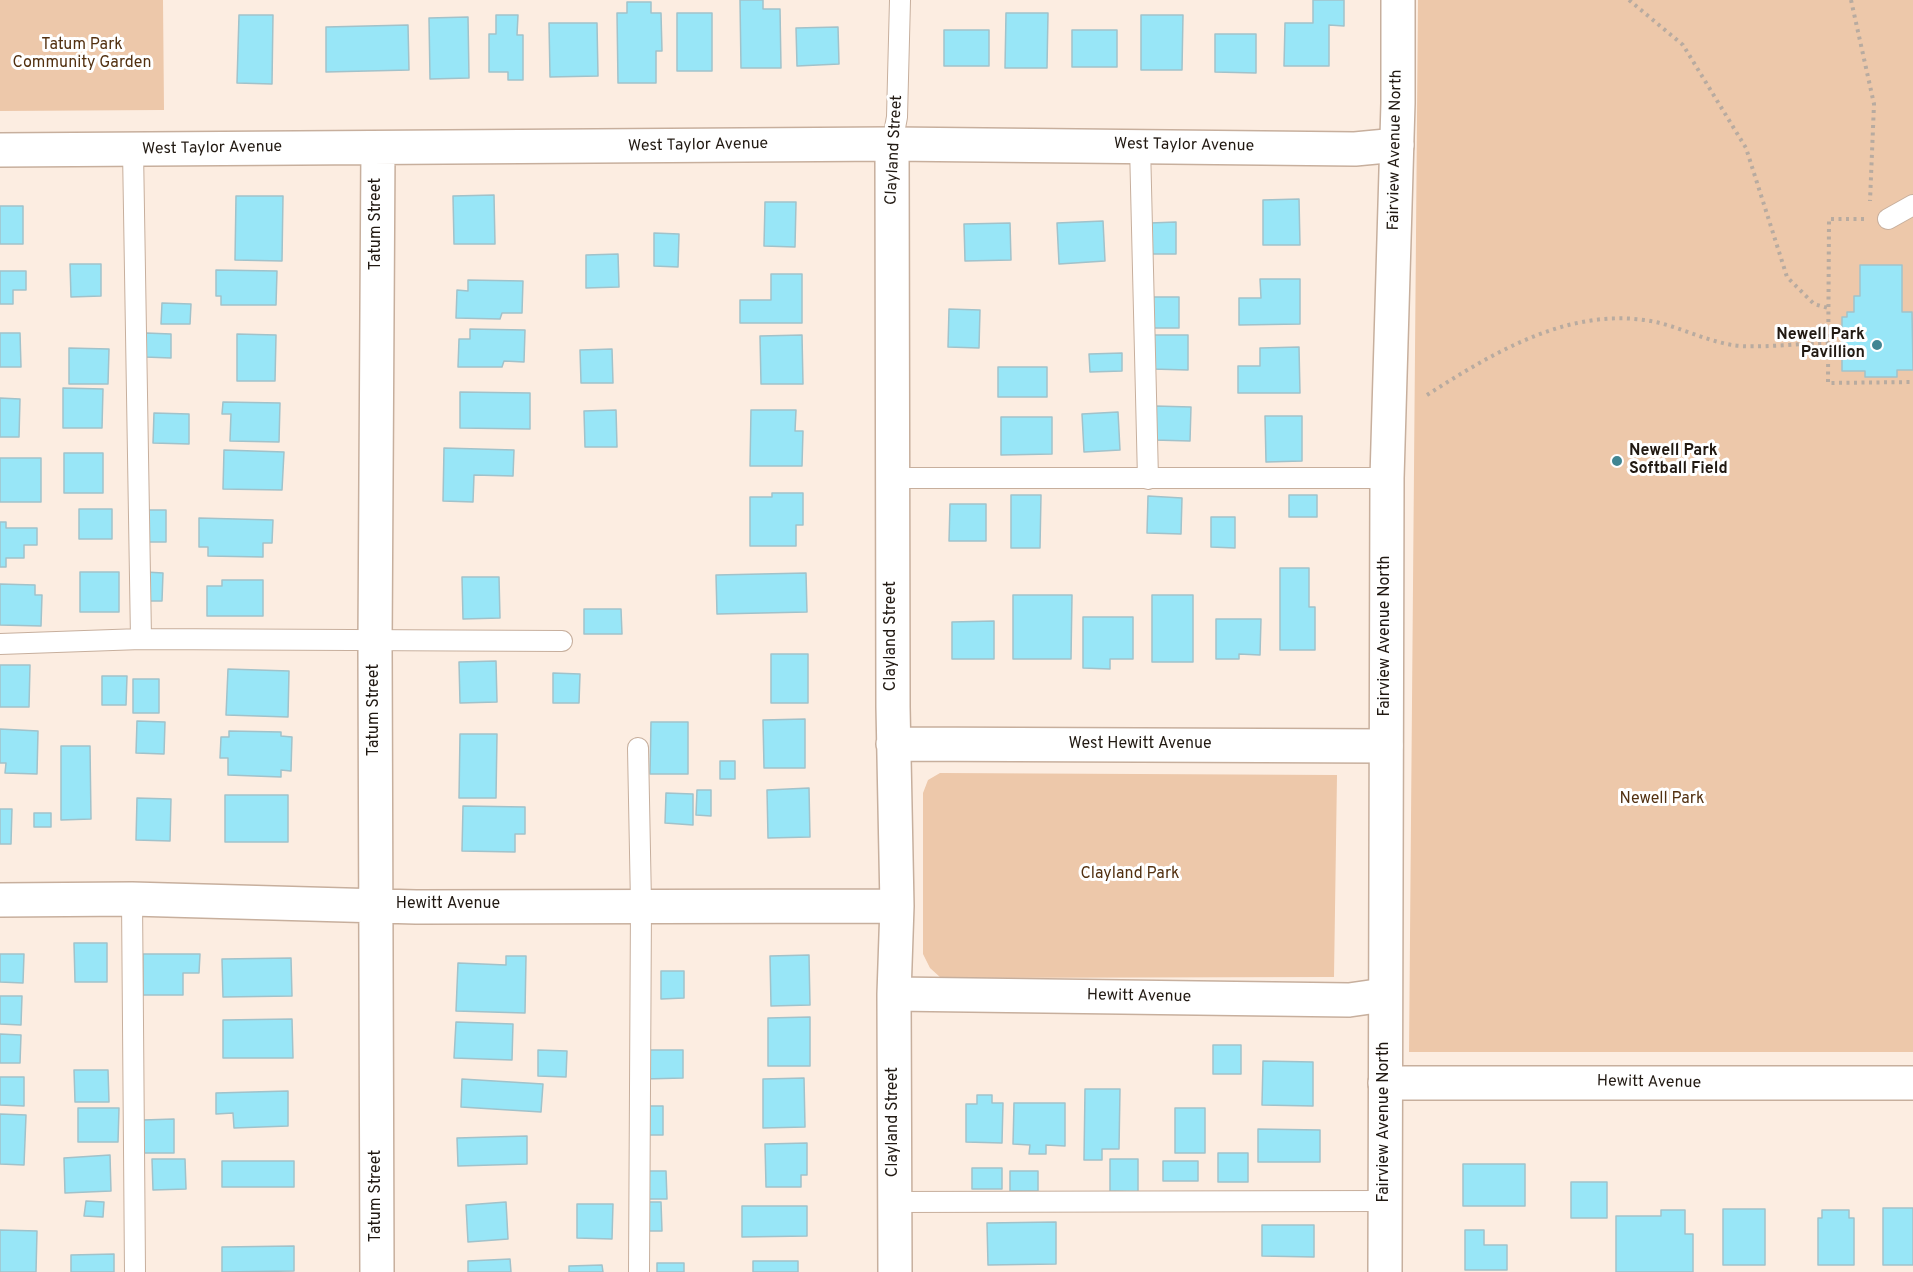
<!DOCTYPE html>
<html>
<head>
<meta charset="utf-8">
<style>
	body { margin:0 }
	canvas { display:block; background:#fcede1 }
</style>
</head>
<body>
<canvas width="1913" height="1272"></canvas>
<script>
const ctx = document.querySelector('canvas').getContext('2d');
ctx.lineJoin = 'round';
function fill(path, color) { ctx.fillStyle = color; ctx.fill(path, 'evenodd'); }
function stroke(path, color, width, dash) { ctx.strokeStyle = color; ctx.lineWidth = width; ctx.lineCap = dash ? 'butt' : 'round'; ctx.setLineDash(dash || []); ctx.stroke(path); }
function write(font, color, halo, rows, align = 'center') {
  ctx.font = font + ' Overpass,sans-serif'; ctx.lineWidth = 6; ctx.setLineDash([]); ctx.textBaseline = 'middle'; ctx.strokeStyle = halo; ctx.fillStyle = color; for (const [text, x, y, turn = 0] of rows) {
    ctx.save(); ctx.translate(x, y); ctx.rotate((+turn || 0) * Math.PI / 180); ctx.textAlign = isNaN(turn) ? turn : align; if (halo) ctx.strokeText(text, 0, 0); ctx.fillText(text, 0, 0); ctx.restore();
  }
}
const green = new Path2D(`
	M0,0h163l1,110 -164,1z
	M1418,0h495v1052h-504z
	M940,773l397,2 -3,202 -393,1 -11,-10 -7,-14v-161l5,-13z`);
const building = new Path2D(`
	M740,0h23v9h17l1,59h-40z
	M1313,0h31v26l-15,-1v41h-45l1,-43h28z
	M627,2h24v11h10l1,38h-6v32h-38l-1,-70h10z
	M677,13h35v58h-35z
	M1006,13h42l-1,55h-42z
	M239,15h34l-1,69 -35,-1z
	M496,15h22l-1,20h6v45h-15v-8h-19v-38h7z
	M1141,15h42l-1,55h-41z
	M468,17l1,61 -39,1 -1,-61z
	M549,23h48l1,53 -48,1z
	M408,25l1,45 -83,2v-45z
	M838,27l1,37 -42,2 -1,-38z
	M944,30h45v36h-45z
	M1072,30h45v37h-45z
	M1215,34h41v39l-41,-1z
	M494,195l1,49h-41l-1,-48z
	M236,196h47l-1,65 -47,-1z
	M1299,199l1,46h-37v-45z
	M765,202h31l-1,45 -31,-1z
	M0,206h23v38h-23z
	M1103,221l2,40 -46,3 -2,-41z
	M1176,222v32h-26v-31z
	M1010,223l1,37 -46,1 -1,-37z
	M654,233l25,1 -1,33 -24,-1z
	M618,254l1,33 -33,1v-33z
	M70,264h31v32l-30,1z
	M1860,265h42v47h10l1,58h-16v7h-32v-6h-23v-54h5v-5h7v-16h6z
	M216,270l61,1 -1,34h-55v-9h-5z
	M0,271h26v19h-13v14h-13z
	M771,274h31v49h-62v-23h31z
	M1260,279h40v45l-61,1v-27h22z
	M468,280l55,1 -1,32h-20l-2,6 -44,-1 1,-28 11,1z
	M1152,297h27v31h-27z
	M162,303l29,1 -1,20h-29z
	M949,309l31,1 -1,38 -31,-1z
	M470,329l55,1 -1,32 -20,-1 -2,6h-44l1,-28h11z
	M0,333h20l1,34h-21z
	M146,333l25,1v24l-26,-1z
	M237,334l39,1 -1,46h-38z
	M802,335l1,49h-42l-1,-48z
	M1152,335h36v35l-36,-1z
	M1299,347l1,46h-62v-27h22v-18z
	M69,348l40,1 -1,35h-39z
	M612,349l1,34h-32l-1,-33z
	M1122,353v18l-32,1 -1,-18z
	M998,367h49v30h-49z
	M63,388l40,1 -1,39h-39z
	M460,392l70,1v36l-70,-1z
	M0,398l20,1 -1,38h-19z
	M223,402l57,1 -1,39 -49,-1 1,-27h-9z
	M1155,406l36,1 -1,34 -36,-1z
	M616,410l1,37h-32l-1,-36z
	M751,410h45l-1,21h8l-1,35h-52z
	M1118,412l2,38 -36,2 -2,-38z
	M154,413l35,1v30l-36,-1z
	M1265,416h37v45l-36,1z
	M1001,417h51v37l-51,1z
	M444,448l70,2 -1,26 -39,-1 -1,27 -30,-1z
	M224,450l60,2 -2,38 -59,-1z
	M64,453h39v40h-39z
	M0,458h41v44h-41z
	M772,493h31v32h-7v21h-46v-49h22z
	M1011,495h30l-1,53h-29z
	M1289,495h28v22h-28z
	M1148,496l34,2 -1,36 -34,-1z
	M950,504h36v37h-37z
	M79,509h33v30h-33z
	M142,510h24v32h-24z
	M1211,517h24v31l-24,-1z
	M199,518l74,2 -1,23h-9v14l-55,-1v-9h-9z
	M0,522h6v6h31v17h-13v13h-18v9h-6z
	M1280,568h29v39h6v43h-35z
	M80,572h39v40h-39z
	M146,572l17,1 -1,28h-17z
	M806,573l1,39 -90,2 -1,-39z
	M462,577h37l1,41 -37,1z
	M222,580h41v36h-56v-30h15z
	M0,584l35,1v10h7l-1,31 -41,-1z
	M1013,595h59l-1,64h-58z
	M1152,595h41v67h-41z
	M584,609h37l1,25h-38z
	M1083,617h50v42h-23v10l-27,-1z
	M1216,619h45l-1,36 -21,-1v5h-23z
	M994,621v38h-42v-37z
	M771,654h37v49h-37z
	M496,661l1,41 -37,1 -1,-41z
	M0,665h30l-1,42h-29z
	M228,669l61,2 -1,46 -62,-2z
	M553,673l27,1 -1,29h-26z
	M102,676h25l-1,29h-24z
	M133,679h26v34h-26z
	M805,719v49h-41l-1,-48z
	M137,721l28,1 -1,32 -28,-1z
	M651,722h37v52h-38z
	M0,729l38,2 -1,43 -32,-1 1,-10h-6z
	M229,731l52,1v4l11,1 -1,34 -10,-1v7l-53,-2v-17h-8l1,-21h8z
	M460,734h37l-1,64h-37z
	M61,746h29l1,73 -30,1z
	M720,761h15v18h-15z
	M809,788l1,49 -42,1 -1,-48z
	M697,790h14v26l-15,-1z
	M666,793l27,1v31l-28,-2z
	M225,795h63v47h-63z
	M137,798l34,1 -1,42 -34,-1z
	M463,806l62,1v27h-10v18l-53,-1z
	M0,809h12l-1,35h-11z
	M34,813h17v14h-17z
	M74,943h33v39h-32z
	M0,954h24l-1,29 -23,-1z
	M143,954h57l-1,19h-16v22h-40z
	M809,955l1,50 -39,1 -1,-50z
	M506,956h20l-1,57 -69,-2 2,-48 48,2z
	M291,958l1,38 -69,1 -1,-38z
	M661,971h23v27l-23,1z
	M0,996h22l-1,29 -21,-1z
	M810,1017v49h-42v-48z
	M292,1019l1,39h-70v-38z
	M456,1022l57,2 -1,36 -58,-2z
	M0,1034l21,1 -1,28h-20z
	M1213,1045h28v29h-28z
	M538,1050l29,1 -1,26 -28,-1z
	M644,1050h39v28l-39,1z
	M1263,1061l50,1v44l-51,-1z
	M74,1070h34l1,32h-34z
	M0,1077h24v29l-24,-1z
	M804,1078l1,49 -42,1v-49z
	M462,1079l81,5 -2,28 -80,-5z
	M1085,1089h35l-1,60h-17v11h-18z
	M288,1091v35l-54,2 -1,-15 -17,1v-21z
	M977,1095h15v8h11l-1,40 -36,-1v-38h11z
	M1014,1103h51v43l-19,-1v9h-17l1,-9 -17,-1z
	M643,1106h20v29h-20z
	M78,1108h41l-1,34h-40z
	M1175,1108h30v45h-30z
	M0,1114l26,1 -2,50 -24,-1z
	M174,1119v34h-31v-33z
	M1258,1129l62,1v32h-62z
	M527,1136v28l-69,2 -1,-28z
	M807,1143v32h-6v12h-35l-1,-43z
	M1218,1153h30v29h-30z
	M110,1155l1,36 -46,2 -1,-35z
	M152,1159h33l1,30 -33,1z
	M1110,1159h28v33l-28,-1z
	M222,1161h72v26h-72z
	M1163,1161h35v20h-35z
	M1463,1164h62v42h-62z
	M972,1168h30v21h-30z
	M646,1171h20l1,28h-21z
	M1010,1171h28v20h-28z
	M1571,1182h36v36h-36z
	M86,1201l18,1 -1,15 -19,-1z
	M506,1202l2,37 -40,3 -2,-37z
	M641,1202h20l1,29h-21z
	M577,1204h36l-1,35 -35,-1z
	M742,1206h65v30l-65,1z
	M1883,1208h30v57h-30z
	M1723,1209h42v56h-42z
	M1661,1210h24v24h8v38h-77v-56h45z
	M1822,1210h27v8h5v47h-36v-47h4z
	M1056,1222v42l-68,1 -1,-42z
	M1262,1225h52v32l-52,-1z
	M0,1230l37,1 -1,41h-36z
	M1465,1230h19v15h23v25h-42z
	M294,1246v25l-72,1v-25z
	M114,1254v18h-43v-17z
	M510,1259l1,13h-43v-11z
	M753,1261h45v11h-45z
	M657,1263h27v9h-27z
	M602,1265l1,7h-34v-6z`);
const path = new Path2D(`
	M1629,0l54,45 63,103 41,129 27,27 14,4
	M1851,0l23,104 -4,97
	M1864,219h-35l-1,164 85,-1
	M1427,395c64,-41 138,-86 217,-75 31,4 58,20 88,25 23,4 71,-2 97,-2`);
const lane = new Path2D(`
	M892,144l5,-27 3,-117
	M1140,145l8,334
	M133,150l8,489
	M1888,219l25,-14
	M892,478h495
	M0,644l141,-5 421,2
	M638,748l3,156 -2,368
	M132,899l3,373
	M895,1202l490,-1`);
const street = new Path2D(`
	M892,144l1,563 4,199 -3,88 1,278
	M0,150l892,-6 463,5 42,-4
	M893,744l493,2
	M0,900l132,-1 284,8 481,-1
	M894,994l455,6 35,-5
	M1385,1083h528
	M377,1272l-2,-630 3,-494`);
const secondary = new Path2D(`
	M1385,1272l2,-794 11,-375v-103`);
const markers = [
	[1877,345,6,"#408592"],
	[1617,461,6,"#408592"]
];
const parkNames = [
	["Tatum Park",82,46],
	["Community Garden",82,64],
	["Newell Park",1662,800],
	["Clayland Park",1130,875]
];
const streetNames = [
	["West Taylor Avenue",698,146,-1],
	["West Taylor Avenue",1184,146,1],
	["West Taylor Avenue",212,149,-1],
	["Clayland Street",895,150,-87],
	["Fairview Avenue North",1396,150,-89],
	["Tatum Street",377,224,-90],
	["Clayland Street",892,636,-90],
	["Fairview Avenue North",1386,636,-90],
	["Tatum Street",375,710,-90],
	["West Hewitt Avenue",1140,745],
	["Hewitt Avenue",448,905],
	["Hewitt Avenue",1139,997,1],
	["Hewitt Avenue",1649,1083,1],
	["Clayland Street",894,1122,-90],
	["Fairview Avenue North",1385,1122,-90],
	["Tatum Street",377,1196,-90]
];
const poiNames = [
	["Newell Park",1865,336],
	["Pavillion",1865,354],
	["Newell Park",1629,452,"left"],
	["Softball Field",1629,470,"left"]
];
fill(green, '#edc8aa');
fill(building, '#98e6f7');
stroke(building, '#a1c2ca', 1.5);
stroke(lane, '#c7af9d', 22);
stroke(street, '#c7af9d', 36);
stroke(secondary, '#c7af9d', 36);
stroke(path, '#b8aba0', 4, [3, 4.5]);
stroke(lane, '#fff', 20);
stroke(street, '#fff', 33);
stroke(secondary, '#fff', 33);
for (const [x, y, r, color] of markers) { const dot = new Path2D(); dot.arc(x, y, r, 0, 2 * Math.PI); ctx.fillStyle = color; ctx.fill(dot); stroke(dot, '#fff', 2); }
write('16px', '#523010', '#fff', parkNames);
write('16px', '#211912', '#fff', streetNames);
write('bold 16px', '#211912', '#fff', poiNames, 'right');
</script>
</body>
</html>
